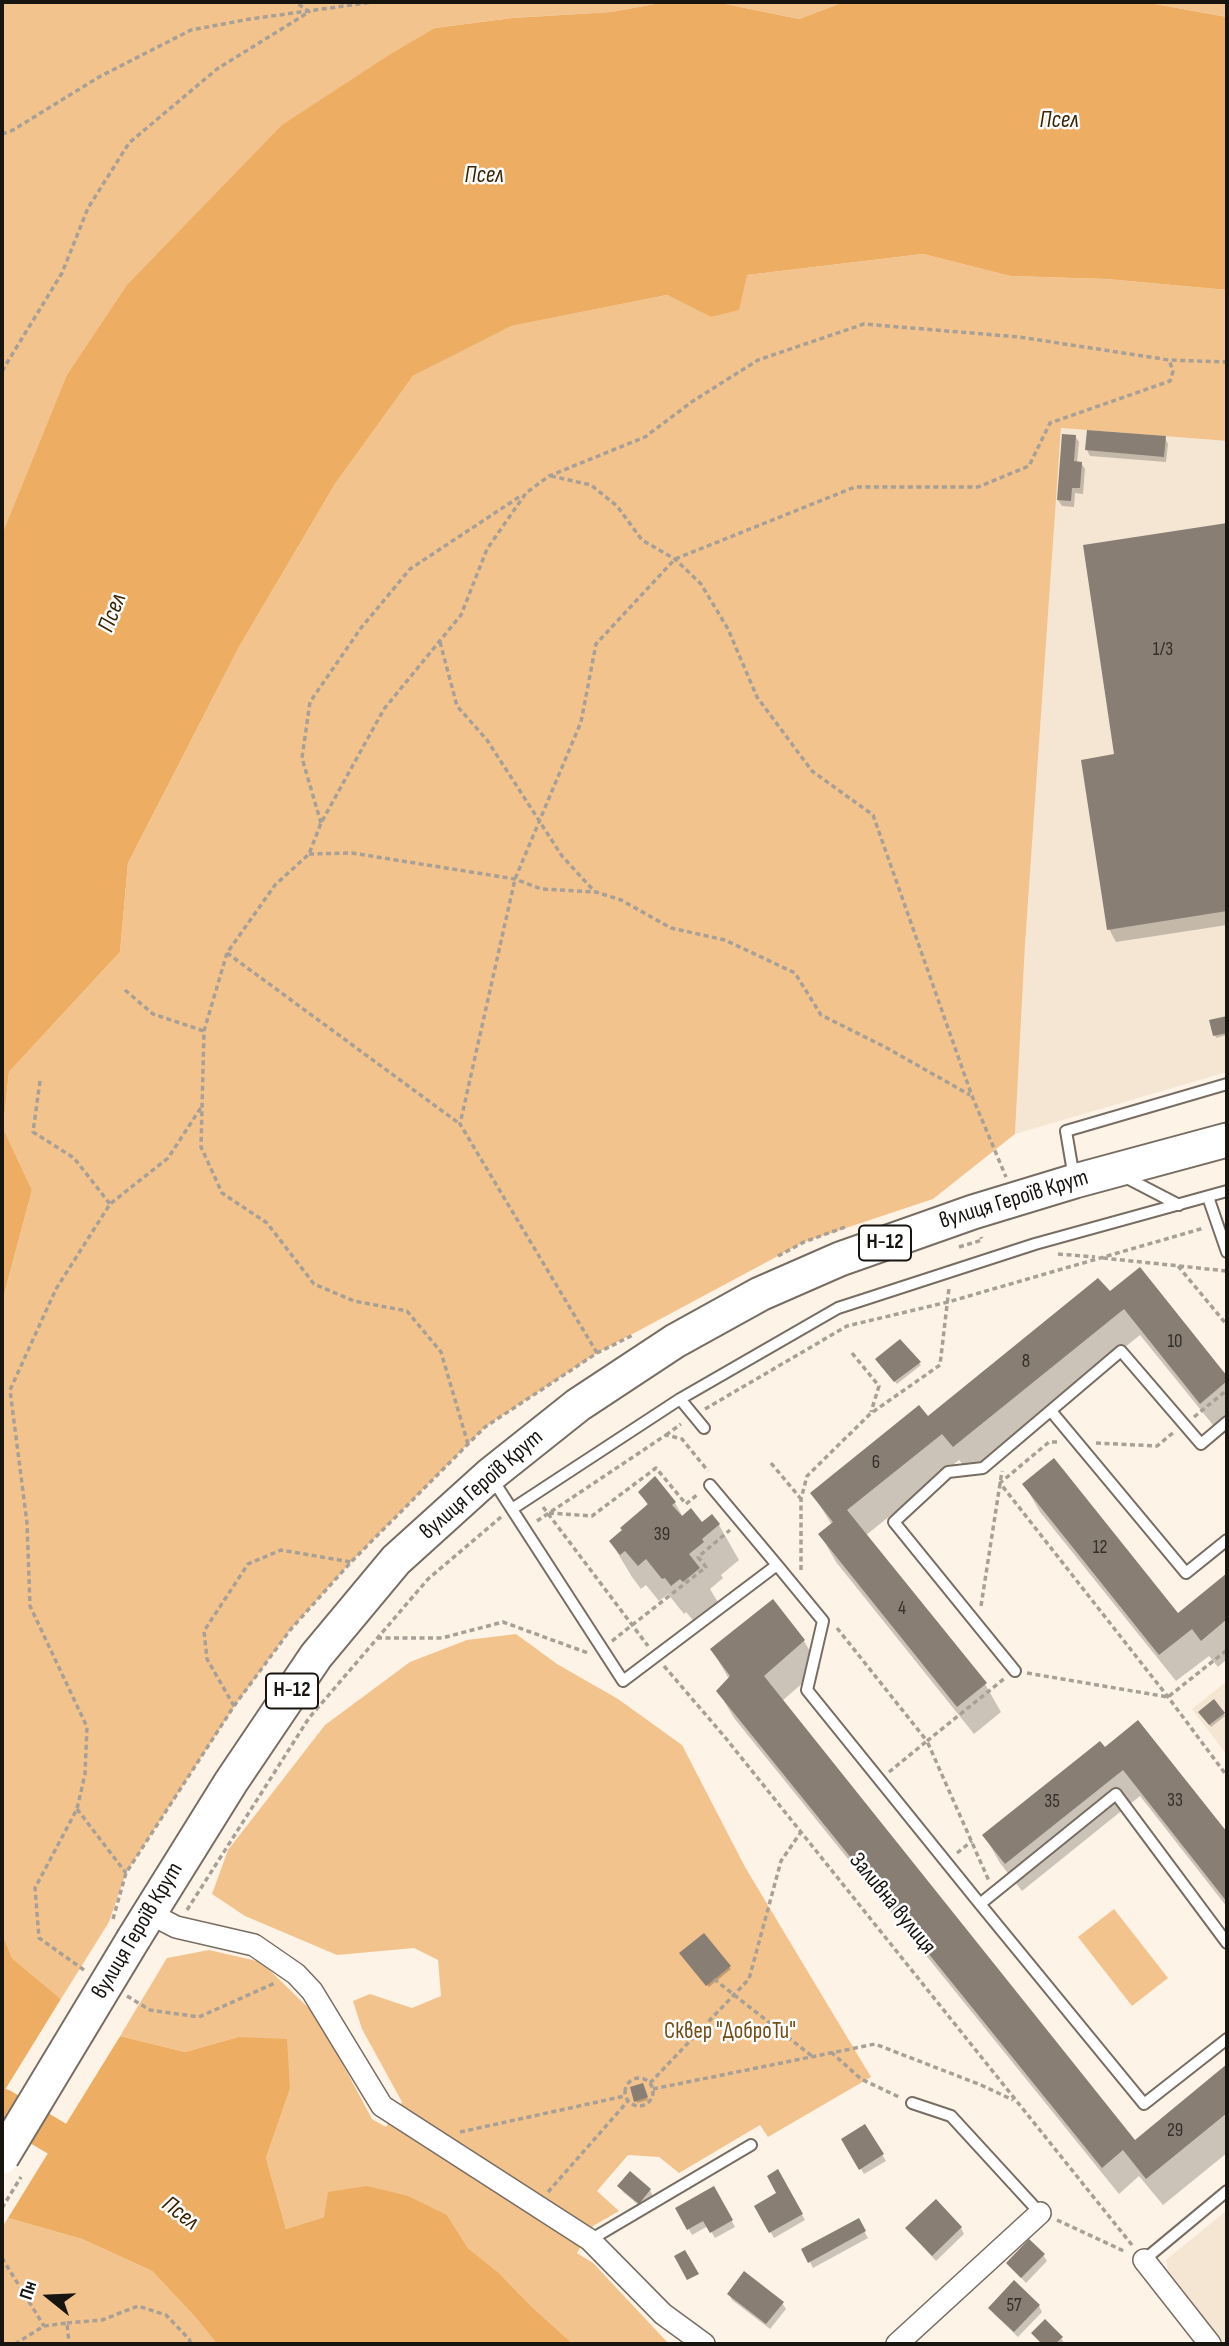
<!DOCTYPE html>
<html>
<head>
<meta charset="utf-8">
<style>
	body { margin:0 }
	#map { position:relative; width:1229px; height:2346px; overflow:hidden; background:#fef3e7; font-family:"Sofia Sans Condensed",sans-serif }
	canvas { display:block }
	.frame { position:absolute; inset:0; border:4px solid #181511; pointer-events:none }
	.north { position:absolute; left:14px; top:2262px; width:70px; height:70px; -webkit-text-stroke:5px #fff; paint-order:stroke; rotate:288deg; font-size:19px; font-weight:700; line-height:28px; text-align:center; color:#181511 }
	.north::after { content:''; display:block; margin:auto; width:24px; height:32px; background:#181511; clip-path:polygon(50% 0,100% 100%,50% 72%,0 100%) }
</style>
</head>
<body>
<div id="map">
<canvas width="1229" height="2346"></canvas>
<div class="frame"></div>
<div class="north">Пн</div>
</div>
<script>
const ctx = document.querySelector('canvas').getContext('2d');
ctx.lineJoin = 'round';
function fill(path, color) { ctx.fillStyle = color; ctx.fill(path, 'evenodd'); }
function stroke(path, color, width, dash) { ctx.strokeStyle = color; ctx.lineWidth = width; ctx.lineCap = dash ? 'butt' : 'round'; ctx.setLineDash(dash || []); ctx.stroke(path); }
function write(font, color, halo, rows, align = 'center') {
  ctx.font = font + ' "Sofia Sans Condensed",sans-serif'; ctx.lineWidth = 5; ctx.setLineDash([]); ctx.textBaseline = 'middle'; ctx.strokeStyle = halo; ctx.fillStyle = color; for (const [text, x, y, turn = 0] of rows) {
    ctx.save(); ctx.translate(x, y); ctx.rotate((+turn || 0) * Math.PI / 180); ctx.textAlign = isNaN(turn) ? turn : align; if (halo) ctx.strokeText(text, 0, 0); ctx.fillText(text, 0, 0); ctx.restore();
  }
}
const built = new Path2D(`
	M1061,428l166,13v631l-212,62 10,-189z
	M1227,1681v74l-35,-46z
	M1227,2210v134h-2l-57,-73 -2,-11z`);
const green = new Path2D(`
	M2,2h663l-54,10 -99,6 -77,10 -433,507z
	M716,2h128l-45,17z
	M1144,2h83v15z
	M923,254l87,22 96,3 121,11v151l-166,-13 -36,517 -10,189 -82,65 -129,43 -207,111 -112,74 -134,135 -60,67 -57,78 -108,166 -17,49 -48,77 -49,-41 -10,-25v-631l30,-112 -29,-62 6,-56 111,-120 8,-89 111,-216 96,-163 78,-108 97,-50 157,-31 45,22 35,-42z
	M516,1634l41,30 61,35 64,46 63,122 126,210 -103,60 -8,-12 -81,48 -20,-16 -31,-2 -31,36 22,20 -26,15 -16,27 16,10 76,81h-96l-42,-38 -33,-34 -30,-24 -21,-33 -123,2 -38,12 -20,-71 24,-69 -52,-52 -53,15 -65,-16 47,-78 42,-8 52,12 56,54 55,103 14,8 16,-25 -40,-73 -9,-28 17,-7 42,14 29,-12 -3,-36 -24,-12 -77,7 -92,-39 -33,-22 16,-44 97,-125 85,-63 57,-22z
	M1114,1909l54,69 -36,28 -54,-69z
	M8,2218l74,21 70,32 44,47 21,26h-215v-117z`);
const water = new Path2D(`
	M665,2h51l83,17 45,-17h300l83,15v273l-121,-11 -96,-3 -87,-22 -176,21 -8,35 -28,7 -44,-22 -156,31 -98,50 -78,108 -96,163 -111,216 -8,89 -111,120 -6,56 29,62 -30,112v-767l65,-160 60,-90 155,-160 107,-70 46,-27 77,-10 99,-6z
	M2,1933l10,25 49,41 -59,96z
	M120,2036l65,16 53,-15 49,2 3,50 -24,69 20,71 38,-12 4,-25 39,-6 41,10 39,19 21,33 30,24 33,34 42,38h-356l-21,-26 -44,-47 -70,-32 -74,-21z`);
const pier = new Path2D(`
	M63,1996l1,5 -62,98v-4z
	M119,2033h3l-116,187 -1,-4z`);
const shadow = new Path2D(`
	M1075,436l4,6 -2,21h4l4,6 -2,25 -8,-1 -1,14 -12,-1 -4,-6z
	M1165,438l3,6 -2,18 -76,-6 -3,-6z
	M1227,525v400l-111,17 -7,-13 7,-173 -31,-209z
	M1227,1017v18l-11,3 -5,-17z
	M1140,1269l87,110v42l-10,9 -77,-95 -170,138 -11,-13 -94,76 120,148 16,28 -27,22 -138,-172 -16,-28 12,-9 -20,-32 115,-75 182,-124z
	M878,1361l41,2 2,2 -24,19z
	M655,1478l20,25 8,14 19,7 17,1 20,35 -18,15 2,3 -13,11 9,15 -15,12 -2,-3 -9,7 -7,-8 -2,2 -16,-20 -9,7 -13,-16 -5,4 -9,-12 -21,-35 37,-36 -8,-14z
	M1024,1484l154,131 49,-40v84l-9,8 -9,-11 -33,25 -136,-169z
	M804,1641l16,27 -38,33 352,442 93,-77v87l-64,52 -24,-29 -20,18 -385,-476 -16,-27 11,-12 -17,-29z
	M1214,1701l11,15 -14,11 -11,-15z
	M1138,1723l89,112v72l-87,-111 -118,95 -22,-28 -16,-28z
	M683,1955l46,12 2,2 -22,18z
	M644,2087l4,13 -11,3 -1,-2z
	M865,2126l21,35 -22,13 -21,-34z
	M777,2172l28,48 -31,18 -18,-31 22,-13z
	M630,2174l20,16 3,6 -10,13 -20,-17 -4,-6z
	M714,2188l21,39 -20,11 -7,-12 -16,9 -15,-27z
	M858,2220l10,18 -55,30 -9,-18z
	M961,2228l3,6 -28,27 -29,-32z
	M1043,2255l4,6 -21,22 -18,-19z
	M729,2294l53,9 4,6 -16,20 -38,-29z
	M1039,2306l3,6 -24,25 -24,-23 -4,-6z
	M1033,2333l28,5 4,6h-23z`);
const river = new Path2D(`
	M2,2106l96,57`);
const building = new Path2D(`
	M1087,430l79,6 -2,21 -79,-7z
	M1062,434l14,1 -2,26 8,1 -2,26h-8l-1,13 -14,-1z
	M1227,523v388l-120,19 -26,-170 33,-6 -31,-209z
	M1227,1016v17l-14,3 -4,-16z
	M1140,1267l87,109v5l-27,23 -76,-95 -171,138 -11,-13 -95,76 140,173 -30,24 -139,-173 15,-12 -23,-29 109,-88 9,11 170,-138 12,13z
	M900,1339l21,23 -27,20 -19,-23z
	M1054,1458l124,155 49,-40v46l-26,22 -9,-12 -33,26 -137,-171z
	M655,1476l21,26 -4,3 10,11 9,-8 11,14 10,-8 8,10 -18,15 2,3 -15,12 11,14 -17,14 -3,-3 -9,7 -6,-8 -3,1 -16,-20 -8,7 -13,-15 -5,4 -11,-14 13,-11 -2,-2 28,-24 -10,-12z
	M773,1599l32,41 -41,36 371,464 92,-76v49l-81,66 -23,-29 -21,18 -386,-477 14,-15 -20,-27z
	M1214,1699l11,14 -16,12 -11,-13z
	M1138,1720l89,112v70l-104,-132 -118,94 -23,-29 118,-94 5,6z
	M704,1933l27,33 -25,20 -27,-33z
	M643,2083l5,14 -14,5 -4,-15z
	M865,2124l19,30 -25,16 -18,-31z
	M778,2169l25,45 -34,19 -15,-27 22,-13 -9,-17z
	M630,2171l21,18 -12,15 -22,-18z
	M714,2186l19,34 -23,13 -7,-12 -16,9 -12,-22z
	M936,2199l26,28 -30,29 -27,-28z
	M859,2218l7,13 -58,32 -7,-14z
	M1029,2239l16,15 -24,24 -15,-15z
	M685,2250l14,24 -12,6 -13,-24z
	M744,2271l40,31 -18,22 -39,-30z
	M1014,2280l26,25 -26,27 -26,-24z
	M1045,2319l18,18 -8,7h-13l-11,-11z`);
const path = new Path2D(`
	M2,134l11,-4 86,-53 92,-47 59,-11 123,-17
	M2,371l60,-98 26,-65 41,-65 88,-74 92,-57 -13,-10
	M551,476l40,9 26,21 25,34 33,19 26,25 27,45 29,68 55,74 61,44 99,281 34,81
	M440,642l17,64 30,34 75,116 32,35
	M321,823l-19,-65 8,-56 51,-74 49,-59 112,-74
	M309,854l43,-1 163,26 26,10 55,3 25,8 50,28 54,12 70,33 26,42 64,32 85,48
	M227,953l233,171
	M125,990l28,24 51,17
	M40,1081l-7,51 41,26 36,46
	M959,1247l23,-7 -1,-3
	M1058,1254l37,3
	M778,1256l26,-14 44,-16
	M1103,1258l124,13
	M1178,1266l49,59
	M597,1353l-137,-229 55,-245 66,-157 15,-78 79,-85 180,-72h123l51,-21 21,-43 120,-42 3,-10 -4,-11
	M852,1353l27,33 -8,26
	M705,1409l142,-83 101,-24 256,-74
	M1194,1417l33,-27
	M666,1435l15,-11
	M1057,1442h-8l-49,41 168,214 59,79
	M1096,1443l61,3 17,-14
	M468,1444l-27,-92 -34,-41 -53,-10 -40,-17 -47,-61 -45,-30 -21,-46 3,-116 23,-78 48,-68 34,-31 12,-31 63,-114 77,-94 26,-66 39,-56 23,-17 96,-39 48,-36 65,-41 106,-36 155,13 150,23 58,2
	M771,1463l30,36
	M543,1507l105,139
	M549,1513l43,3 64,-48 30,36 12,-10
	M537,1521l129,-86 16,4 26,32
	M801,1570v-71l6,-23 63,-62 70,-49 9,-77
	M981,1606l21,-135
	M837,1628l90,113 78,-63
	M377,1638h65l61,-16 85,31
	M612,1641l94,-74 -8,-10 32,-27
	M664,1666l60,70 408,509
	M1027,1673l141,24 59,-47
	M234,1706l-27,-47 -3,-28 44,-67 33,-14 70,12
	M889,1772l38,-31 62,140
	M77,1809l49,64
	M957,1853l15,-12
	M187,1910l122,-192 119,-139 73,-62
	M113,1919l13,-46 108,-167 57,-77 60,-67 134,-135 112,-74 36,-18
	M84,1970l-45,-32 -4,-50 42,-79 8,-35 2,-47 -57,-121 -3,-83 -17,-133 46,-101 54,-85 58,-46 34,-52
	M714,1979l99,78
	M127,1996l23,14 49,7 76,-34
	M831,2052l30,27 38,18
	M625 2092a14 14 0 1 1 28 0a14 14 0 1 1-28 0Z
	M650,2083l99,-104 32,-118 20,-29
	M653,2089l222,-45 106,41 32,15
	M460,2132l165,-36
	M548,2192l80,-91
	M1057,2220l69,32
	M2,2258l42,68
	M67,2323l35,-3 36,-14 28,9 23,24 2,5
	M15,2344l29,-18 23,-3 2,21`);
const service = new Path2D(`
	M1125,1177l54,28
	M1074,1178l-8,-47 161,-47
	M1208,1197l19,55
	M680,1399l24,29
	M1051,1411l135,162 41,-33
	M493,1480l130,201 154,-116 46,56 -16,69 173,214 136,-110 111,149
	M710,1485l67,80
	M512,1509l168,-110 158,-91 197,-64 192,-53
	M1015,1671l-121,-149 54,-50 35,-4 138,-117 80,93 26,-22
	M980,1904l164,200 83,-65
	M912,2103l39,13 89,97
	M590,2240l161,-95
	M1144,2260l83,-69`);
const minor = new Path2D(`
	M149,1913l27,14 78,18 42,29 16,17 70,115 208,134 73,74 41,30
	M1144,2260l66,84
	M897,2344l143,-131`);
const primary = new Path2D(`
	M134,1938l97,-156 85,-126 80,-96 94,-85 88,-70 97,-64 85,-47 80,-35 133,-47 102,-31 152,-41`);
const pathBridge = new Path2D(`
	M2,2208l19,-31`);
const primaryBridge = new Path2D(`
	M2,2157l132,-219`);
const numberNames = [
	["1/3",1163,650],
	["10",1175,1342],
	["8",1026,1362],
	["6",876,1463],
	["39",662,1535],
	["12",1100,1548],
	["4",902,1609],
	["33",1175,1801],
	["35",1052,1802],
	["29",1175,2131],
	["57",1014,2306]
];
const shields = [
	[885,1243,52],
	[292,1691,52]
];
const shieldNames = [
	["Н-12",885,1243],
	["Н-12",292,1691]
];
const streetNames = [
	["вулиця Героїв Крут",1014,1200,-17],
	["вулиця Героїв Крут",482,1485,-41],
	["Заливна вулиця",892,1904,51],
	["вулиця Героїв Крут",138,1931,-59]
];
const parkNames = [
	["Сквер \"ДоброТи\"",730,2032]
];
const waterNames = [
	["Псел",1059,121],
	["Псел",484,176],
	["Псел",113,613,-69],
	["Псел",180,2214,37]
];
fill(built, '#f5e6d4');
fill(green, '#f3c38d');
fill(water, '#edae64');
fill(pier, '#fef3e7');
fill(shadow, '#0003');
stroke(river, '#edae64', 35);
fill(building, '#887e74');
stroke(service, '#776d63', 14);
stroke(minor, '#776d63', 24);
stroke(primary, '#776d63', 37);
stroke(path, '#a8a097', 3.5, [5, 3.5]);
stroke(service, '#fff', 10);
stroke(minor, '#fff', 21);
stroke(primary, '#fff', 33);
stroke(primaryBridge, '#776d63', 37, []);
stroke(pathBridge, '#a8a097', 3.5, [5, 3.5]);
stroke(primaryBridge, '#fff', 33);
write('19px', '#342f2a', null, numberNames);
for (const [x, y, w] of shields) { const box = new Path2D(); box.roundRect(x - w / 2, y - 17.5, w, 35, 5); ctx.fillStyle = '#fff'; ctx.fill(box); stroke(box, '#181511', 2); }
write('bold 21px', '#181511', null, shieldNames);
write('23px', '#181511', '#fff', streetNames);
write('23px', '#744b12', '#fff', parkNames);
write('italic 24px', '#3d2403', '#fff', waterNames);
</script>
</body>
</html>
